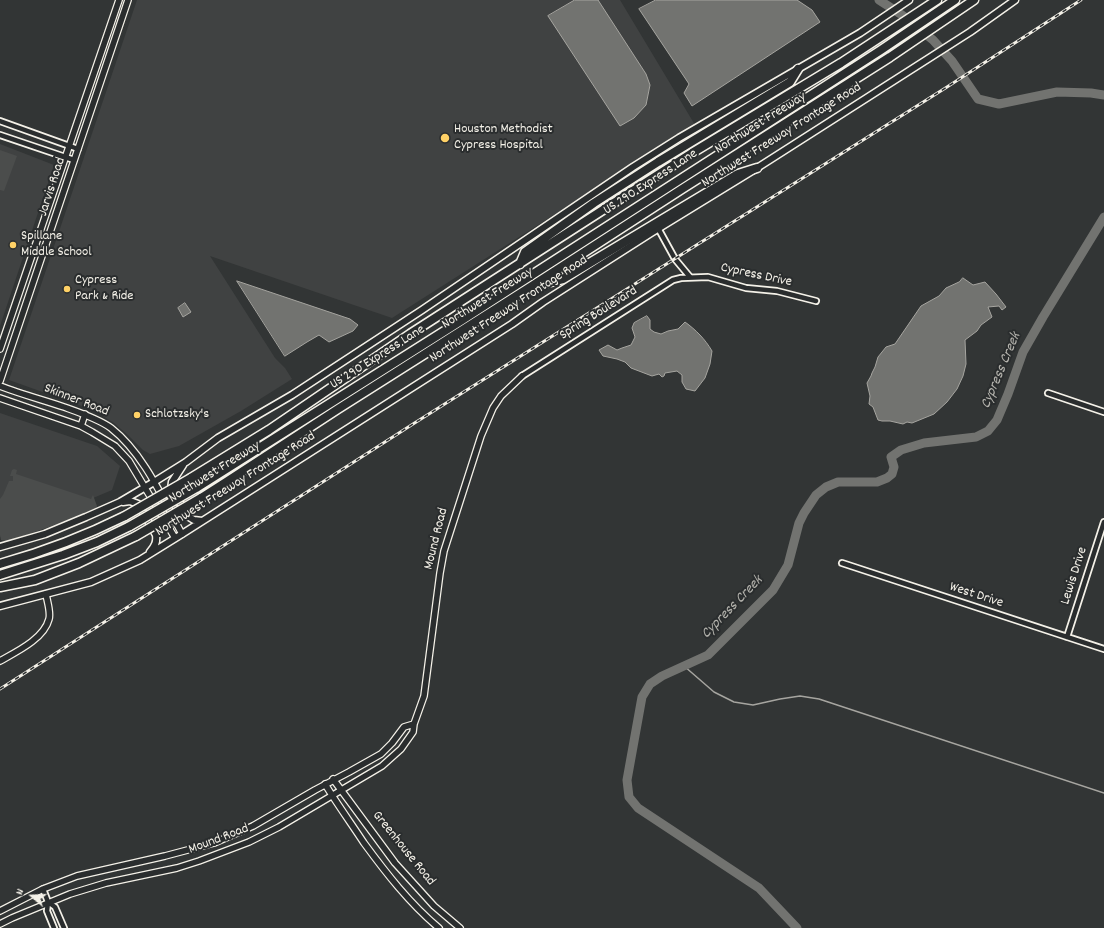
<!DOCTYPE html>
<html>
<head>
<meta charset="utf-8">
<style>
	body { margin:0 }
	#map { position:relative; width:1104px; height:928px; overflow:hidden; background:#323535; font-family:Dekko,sans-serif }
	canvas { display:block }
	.north { position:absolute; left:12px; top:876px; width:40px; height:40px; -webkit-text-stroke:3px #2a2d2e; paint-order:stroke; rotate:289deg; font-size:11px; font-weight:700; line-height:16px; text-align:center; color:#f4f1e8 }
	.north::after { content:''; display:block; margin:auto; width:14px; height:18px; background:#f4f1e8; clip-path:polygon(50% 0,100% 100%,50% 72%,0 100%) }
</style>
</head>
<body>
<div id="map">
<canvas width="1104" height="928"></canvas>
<div class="north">N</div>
</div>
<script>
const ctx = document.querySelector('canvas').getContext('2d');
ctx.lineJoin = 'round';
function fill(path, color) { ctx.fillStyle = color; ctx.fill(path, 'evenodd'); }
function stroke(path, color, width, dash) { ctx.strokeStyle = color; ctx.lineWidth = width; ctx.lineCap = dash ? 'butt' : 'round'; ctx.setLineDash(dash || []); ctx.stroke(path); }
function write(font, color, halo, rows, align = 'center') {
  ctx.font = font + ' Dekko,sans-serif'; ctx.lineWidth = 4; ctx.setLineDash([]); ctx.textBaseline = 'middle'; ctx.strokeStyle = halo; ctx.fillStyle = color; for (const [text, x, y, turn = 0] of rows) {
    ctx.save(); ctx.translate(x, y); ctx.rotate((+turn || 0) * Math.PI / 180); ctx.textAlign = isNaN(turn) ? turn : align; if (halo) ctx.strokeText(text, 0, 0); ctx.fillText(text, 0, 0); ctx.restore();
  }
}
const built = new Path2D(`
	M137,0h483l75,125 -303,193 -182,-62 65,102 10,10 7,11 -51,32 -62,35 -29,8 -7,-4 -14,-14 -15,-13 -16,-10 -19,-8 -70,-25z
	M0,144l54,21 -54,161z
	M0,413l97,33 23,20 -8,24 -106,45 -6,2z`);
const green = new Path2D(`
	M0,150l17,6 -13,35 -4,-1z
	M14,469l3,1 -1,4 75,25 2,-4 4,11 -1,2c-29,13 -59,24 -90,33l-5,-1 -1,-5v-36l3,-4 6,-14h4v-5h-3l2,-6z`);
const water = new Path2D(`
	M575,0h23l48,74 4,11 -4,20 -12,13 -14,8 -72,-110z
	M656,0h141l15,10 8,12 -128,84 -8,-13 5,-9 -50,-75z
	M963,278l10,7 12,-3 11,12 10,13 -4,3 -3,-4 -11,1 4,10 -11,8 -4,6 -12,9 1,24 -3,12 -6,13 -10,13 -13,12 -22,9 -5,-1 -4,2 -13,-3h-8l-4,-1 -5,-13 -4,-3 1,-8 -3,-13 4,-7 1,-3 3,-6 3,-10 8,-10 9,-3 26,-38 18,-10 7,-8 13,-6z
	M237,281l113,38 8,6 -5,6 -24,11 -10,-7 -12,7 -22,14z
	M185,303l6,9 -8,5 -5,-9z
	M647,316l3,4v9l4,3 7,2 7,-3 10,-2 7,-7c11,8 20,17 27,29l-2,13 -5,14 -10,13 -9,-2 -4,-7v-7l-5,-4 -12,2 -1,3 -2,1 -3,-3 -7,2 -21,-8 -6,-6 -8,-3 -14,-3 -4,-6 9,-5 9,5 5,-2 9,-3 4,-8 -3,-9 2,-5z`);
const stream = new Path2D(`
	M684,666l30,26 20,10 19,3 27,-6 20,-3 19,3 285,94`);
const river = new Path2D(`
	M879,0l23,15 31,25 19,21 26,38 21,5 58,-12 34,1 13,2
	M797,928l-38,-40 -121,-80 -9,-11 -2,-17 15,-83 8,-13 12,-8 46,-21 65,-65 15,-25 11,-42 5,-10 12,-18 10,-8 12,-5h39l10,-4 5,-4 2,-7 -3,-10 10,-7 23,-7 52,-6 12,-6 9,-11 11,-26 15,-42 20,-35 61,-100`);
const minor = new Path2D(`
	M0,121l78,28
	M0,135l74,25
	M658,228l17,31 15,18
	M522,376l151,-96 8,-2 27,-1 38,11 31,3 39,10
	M1048,393l56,19
	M842,563l262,86
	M1067,637l37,-115
	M43,889l5,13 7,5 9,21
	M48,902l-1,9 7,17`);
const tertiary = new Path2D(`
	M0,349l119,-349
	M0,381l128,-381
	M0,386c21,8 43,14 64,21 14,5 35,12 47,21 33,26 52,71 71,106
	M0,398l81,28 11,6 23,14 14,15 46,77
	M81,426l4,-12
	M0,661c16,-9 44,-22 49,-42 2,-7 -2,-18 -3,-25
	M333,779l62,84 39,43 26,22
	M325,784c12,20 26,39 39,59 22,30 46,61 75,85
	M0,911l43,-22 34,-13 88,-20 49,-13 39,-17 62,-36 34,-18 32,-18 11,-11 12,-16 10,-3
	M0,924l12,-6 58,-24 36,-11 71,-15 22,-7 50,-19 30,-15 103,-61 19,-17 12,-17 1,-8 10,-28 16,-123 4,-22 37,-115 12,-28 8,-12 21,-20`);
const secondary = new Path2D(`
	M183,465l-11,17 -1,7 18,28 5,3 8,1
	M123,502l7,-1 8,3 18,31c1,7 -1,11 -6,17
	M0,547l45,-13 41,-17 34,-15 34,-20 32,-20 32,-24 74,-43 130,-85 211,-143 46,-29 181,-105 49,-33
	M0,606l91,-24 49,-22 42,-26 330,-210 31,-22 108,-69 106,-65 213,-136 45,-32`);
const motorway = new Path2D(`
	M520,264l5,-12 69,-49 64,-41 132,-80 8,-13
	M539,285l24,-6 175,-105 19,-6
	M191,478l78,-48 141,-96 199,-128 83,-53 149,-90 96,-63
	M196,488l266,-168 419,-270 74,-50
	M201,498l25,-16 112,-73 194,-123 150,-97 208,-132 84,-57
	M0,564c43,-12 85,-28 125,-48
	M0,575l63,-20 34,-13 33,-16
	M0,587l35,-7 44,-17 57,-27`);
const rail = new Path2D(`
	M0,689l413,-265 534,-337 134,-87`);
const motorwayBridge = new Path2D(`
	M125,516l66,-38
	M130,526l66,-38
	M136,536l65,-38`);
const markers = [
	[445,138,5,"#ffd166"],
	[13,245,4,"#ffd166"],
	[67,289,4,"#ffd166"],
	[137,415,4,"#ffd166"]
];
const streetNames = [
	["Northwest Freeway",761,124,-32],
	["Northwest Freeway Frontage Road",782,136,-32],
	["US 290 Express Lane",651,183,-33],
	["Jarvis Road",53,187,-72],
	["Cypress Drive",756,276,12],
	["Northwest Freeway",488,299,-32],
	["Northwest Freeway Frontage Road",509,310,-33],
	["Spring Boulevard",599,314,-32],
	["US 290 Express Lane",378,358,-32],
	["Skinner Road",76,401,21],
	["Northwest Freeway",215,473,-32],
	["Northwest Freeway Frontage Road",236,485,-32],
	["Mound Road",437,539,-76],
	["Lewis Drive",1075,576,-72],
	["West Drive",976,596,18],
	["Mound Road",219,840,-21],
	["Greenhouse Road",403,849,51]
];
const poiNames = [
	["Houston Methodist",454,130],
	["Cypress Hospital",454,146],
	["Spillane",21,237],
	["Middle School",21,253],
	["Cypress",75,281],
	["Park & Ride",75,297],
	["Schlotzsky's",145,415]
];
const waterNames = [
	["Cypress Creek",1002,371,-67],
	["Cypress Creek",733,608,-46]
];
fill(built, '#404242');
fill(green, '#4b4d4c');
fill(water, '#727370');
stroke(water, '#a6a5a0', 1);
stroke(stream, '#a6a5a0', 1.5);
stroke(river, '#727370', 9);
stroke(minor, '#f4f1e8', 8);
stroke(tertiary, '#f4f1e8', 8);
stroke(secondary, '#f4f1e8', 9);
stroke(motorway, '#f4f1e8', 11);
stroke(minor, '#2a2d2e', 4.5);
stroke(tertiary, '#2a2d2e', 5.5);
stroke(secondary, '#2a2d2e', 6);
stroke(motorway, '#2a2d2e', 8);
stroke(rail, '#f4f1e8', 3);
stroke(rail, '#2a2d2e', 1.5, [4.5]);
stroke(motorwayBridge, '#f4f1e8', 11, []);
stroke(motorwayBridge, '#2a2d2e', 8);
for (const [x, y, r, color] of markers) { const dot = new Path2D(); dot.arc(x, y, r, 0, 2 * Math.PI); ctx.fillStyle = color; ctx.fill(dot); stroke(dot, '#2a2d2e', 1.5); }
write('14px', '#f4f1e8', '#2a2d2e', streetNames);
write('14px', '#f4f1e8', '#2a2d2e', poiNames, 'left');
write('italic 15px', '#b3b2ac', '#2a2d2e', waterNames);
</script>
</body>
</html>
